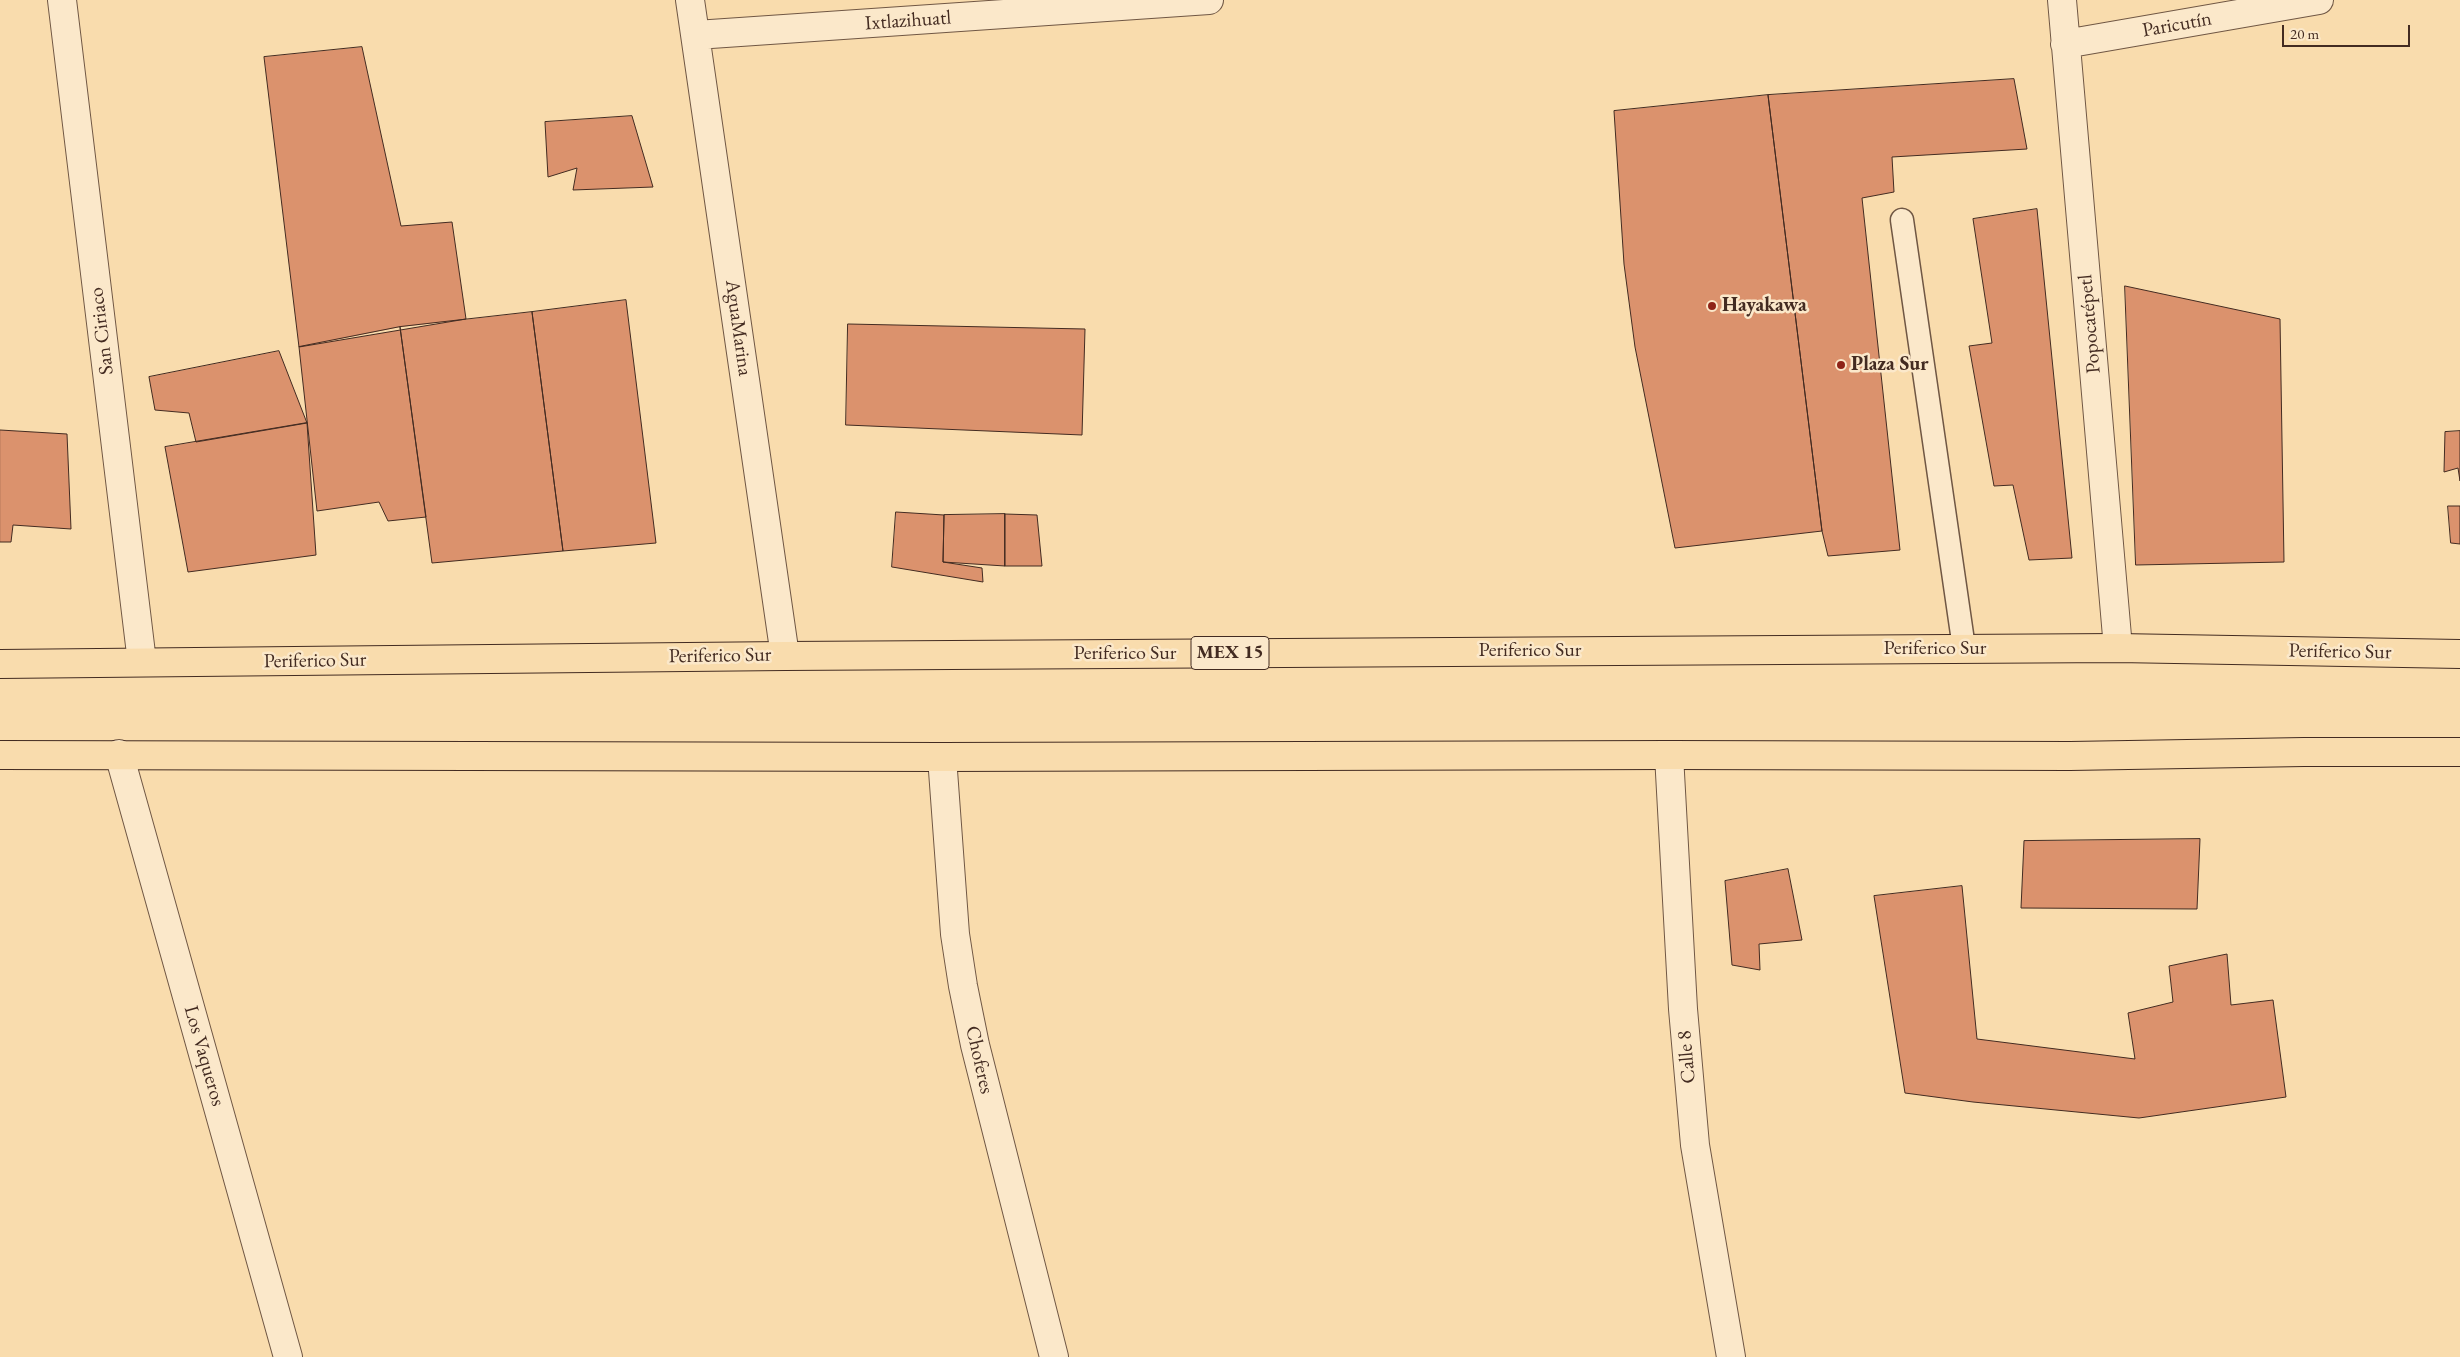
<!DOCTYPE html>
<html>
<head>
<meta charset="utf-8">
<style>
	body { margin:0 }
	#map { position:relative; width:2460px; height:1357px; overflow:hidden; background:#f9dcad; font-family:"EB Garamond",serif }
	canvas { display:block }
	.scale { position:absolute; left:2282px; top:25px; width:128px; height:22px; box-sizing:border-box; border:2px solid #432b21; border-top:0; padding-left:6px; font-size:15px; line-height:18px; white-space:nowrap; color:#432b21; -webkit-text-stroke:4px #fbe8ca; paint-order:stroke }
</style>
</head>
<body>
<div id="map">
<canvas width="2460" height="1357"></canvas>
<div class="scale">20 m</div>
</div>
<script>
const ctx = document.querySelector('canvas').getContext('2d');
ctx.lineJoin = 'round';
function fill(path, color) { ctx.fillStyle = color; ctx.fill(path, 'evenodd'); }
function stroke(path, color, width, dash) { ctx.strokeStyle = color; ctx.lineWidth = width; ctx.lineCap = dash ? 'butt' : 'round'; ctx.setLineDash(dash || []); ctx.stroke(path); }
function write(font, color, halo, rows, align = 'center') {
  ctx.font = font + ' "EB Garamond",serif'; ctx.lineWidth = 5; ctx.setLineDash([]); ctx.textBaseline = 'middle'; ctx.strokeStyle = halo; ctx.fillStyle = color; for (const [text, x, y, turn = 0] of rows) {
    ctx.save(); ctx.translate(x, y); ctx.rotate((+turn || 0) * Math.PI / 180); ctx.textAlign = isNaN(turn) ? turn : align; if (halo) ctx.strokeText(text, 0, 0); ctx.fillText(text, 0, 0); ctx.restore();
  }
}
const building = new Path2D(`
	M362,47l39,179 51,-4 14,97 -167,28 -35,-290z
	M2014,79l13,70 -135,8 2,35 -32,6 38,352 -72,6 -6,-25 -54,-436z
	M1768,95l54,436 -147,17 -40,-201 -11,-83 -10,-153z
	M632,116l21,71 -80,3 4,-22 -29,9 -3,-55z
	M2037,209l35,349 -43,2 -16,-75 -19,1 -25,-140 23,-3 -19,-124z
	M2125,286l155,33 4,243 -148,3z
	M626,300l30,243 -93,8 -31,-239z
	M532,312l31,239 -131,12 -32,-236z
	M848,324l237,5 -3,106 -236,-10z
	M400,327l26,190 -38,4 -9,-19 -62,9 -18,-164z
	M279,351l28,72 -111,19 -7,-29 -34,-3 -6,-33z
	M307,423l9,132 -128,17 -23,-125z
	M0,430l67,4 4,95 -58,-4 -2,17h-11z
	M2460,431v50l-2,-13 -14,4 1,-40z
	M2448,506h12v38l-9,-1z
	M896,512l48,3 -1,47 39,6 1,14 -91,-15z
	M1005,514l32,1 5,51h-37z
	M1005,514v52l-62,-4 1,-47z
	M2200,839l-3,70 -176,-1 3,-67z
	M1788,869l14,71 -43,4 1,26 -28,-5 -7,-84z
	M1962,886l15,153 158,20 -7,-46 45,-11 -4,-36 58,-12 4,51 42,-5 13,97 -147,21 -166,-16 -68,-9 -31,-197z`);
const lane = new Path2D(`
	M1902,220l62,428`);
const street = new Path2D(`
	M62,0l80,662
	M690,0l95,656
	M2062,0l56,648
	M696,35l513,-35
	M2065,44l254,-44
	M119,754l169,603
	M1669,755l14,254 12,136 36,212
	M942,757l13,177 8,52 12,59 79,312`);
const primary = new Path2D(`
	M0,664l785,-8 1333,-8 342,6
	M0,755l942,2 727,-2 401,1 234,-4h156`);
const markers = [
	[1712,306,5,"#8f2418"],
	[1841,365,5,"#8f2418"]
];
const shields = [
	[1230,653,78]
];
const shieldNames = [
	["MEX 15",1230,653]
];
const streetNames = [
	["Ixtlazihuatl",908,21,-4],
	["Paricutín",2177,25,-10],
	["Popocatépetl",2090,324,-95],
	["AguaMarina",738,328,82],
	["San Ciriaco",102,331,-97],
	["Periferico Sur",1935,649],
	["Periferico Sur",1530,651],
	["Periferico Sur",2340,652,1],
	["Periferico Sur",1125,654],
	["Periferico Sur",720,656,-1],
	["Periferico Sur",315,661,-1],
	["Los Vaqueros",204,1056,74],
	["Calle 8",1687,1057,-95],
	["Choferes",979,1060,77]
];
const poiNames = [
	["Hayakawa",1722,306],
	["Plaza Sur",1851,365]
];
fill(building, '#db926d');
stroke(building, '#432b21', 1);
stroke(lane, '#705744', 25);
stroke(street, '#705744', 30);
stroke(primary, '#432b21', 30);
stroke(lane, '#fbe8ca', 22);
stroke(street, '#fbe8ca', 28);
stroke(primary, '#f9dcad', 28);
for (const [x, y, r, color] of markers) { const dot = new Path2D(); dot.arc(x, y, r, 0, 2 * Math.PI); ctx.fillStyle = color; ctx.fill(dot); stroke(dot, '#fbe8ca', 2); }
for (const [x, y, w] of shields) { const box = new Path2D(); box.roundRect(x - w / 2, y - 16.5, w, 33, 4); ctx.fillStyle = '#fbe8ca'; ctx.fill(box); stroke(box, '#432b21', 1); }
write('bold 19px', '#432b21', null, shieldNames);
write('20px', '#432b21', '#fbe8ca', streetNames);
write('bold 20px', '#432b21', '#fbe8ca', poiNames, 'left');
</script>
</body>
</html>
